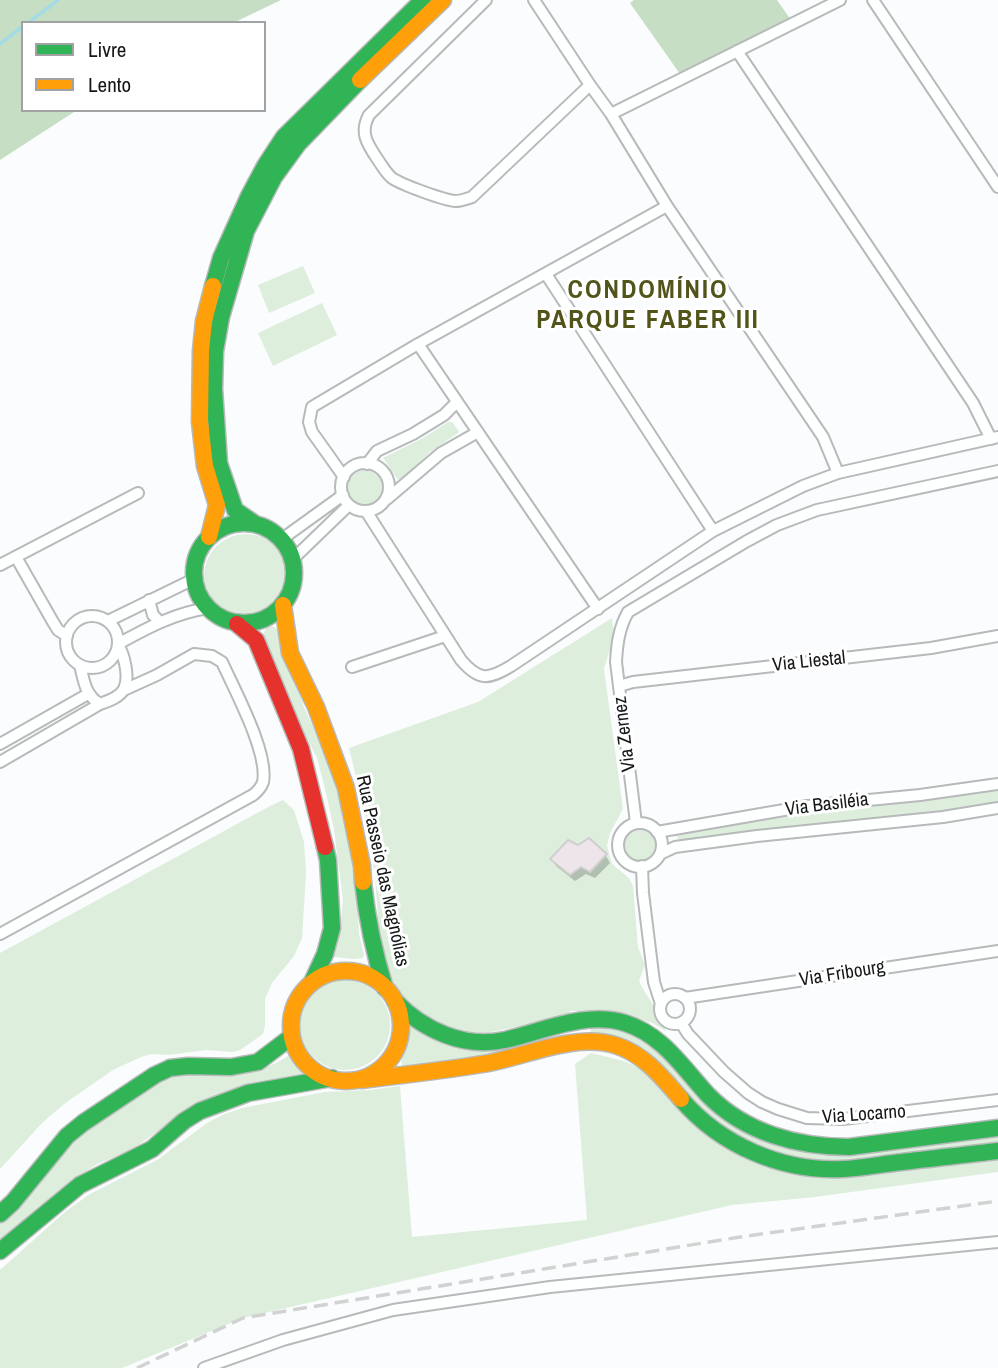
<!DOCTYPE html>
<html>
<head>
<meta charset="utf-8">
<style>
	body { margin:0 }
	#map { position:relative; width:998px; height:1368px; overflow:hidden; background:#fafcfd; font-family:"Archivo Narrow",sans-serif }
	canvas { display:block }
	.legend { position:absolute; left:21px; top:21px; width:245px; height:91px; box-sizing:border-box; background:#fff; border:2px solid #a1a2a3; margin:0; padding:9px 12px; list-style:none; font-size:21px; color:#151719 }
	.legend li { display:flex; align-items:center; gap:14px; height:35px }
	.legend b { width:35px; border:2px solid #a1a2a3 }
</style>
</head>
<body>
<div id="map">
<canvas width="998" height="1368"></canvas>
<ul class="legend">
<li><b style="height:9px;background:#30b455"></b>Livre</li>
<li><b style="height:9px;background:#ff9f0a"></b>Lento</li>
</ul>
</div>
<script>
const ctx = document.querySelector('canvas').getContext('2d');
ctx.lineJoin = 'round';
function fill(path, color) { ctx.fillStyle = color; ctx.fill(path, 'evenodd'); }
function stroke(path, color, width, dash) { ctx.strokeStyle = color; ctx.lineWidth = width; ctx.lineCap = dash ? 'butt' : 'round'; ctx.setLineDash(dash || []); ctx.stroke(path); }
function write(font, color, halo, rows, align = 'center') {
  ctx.font = font + ' "Archivo Narrow",sans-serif'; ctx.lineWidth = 6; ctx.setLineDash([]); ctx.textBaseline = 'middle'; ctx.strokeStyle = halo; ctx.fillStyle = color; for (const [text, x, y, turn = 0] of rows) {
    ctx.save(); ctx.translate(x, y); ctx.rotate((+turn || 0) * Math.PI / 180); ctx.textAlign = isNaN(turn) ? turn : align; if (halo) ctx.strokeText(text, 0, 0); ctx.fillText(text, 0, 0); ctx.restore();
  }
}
const green = new Path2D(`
	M303,266l12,27 -46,20 -11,-28z
	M322,303l15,32 -64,31 -15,-33z
	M448,422h4l7,9 -1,2 -29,20 -26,25 -5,2 -15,-22 40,-20z
	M347 488a18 18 0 1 1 36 0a18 18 0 1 1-36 0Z
	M204 576a42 42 0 1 1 84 0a42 42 0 1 1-84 0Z
	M612,618l2,18 -10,33 19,140 -13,24 -3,13 5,18 17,14 4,8 5,61 7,18 -6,16c4,9 8,14 13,22 6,8 10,19 14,28l-14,-8 -44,-12h-38l-1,6 -94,18 -15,-2 -37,-14 -20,-21 -15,-25 -8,-27 -5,-70 -10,-63 -16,-65 129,-46z
	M272,626l5,3 27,78 15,33 20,48 10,49 8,58 2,39 5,21 -1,3 -9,1 -20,-2 -1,-1 8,-35 2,-21 -9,-71 -9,-40 -8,-31 -31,-60 -23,-63 3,-7z
	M998,790v13l-52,8 -99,10 -163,21 -5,-2 -4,-7 4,-4 268,-31z
	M283,800l11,10 10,32 2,31 -4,65 -8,18 -22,27 -7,16v27l-2,8 -23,16 -7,2 -27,-2 -37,5 -17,-1 -11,3 -28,13 -49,34 -22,19 -42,46v-216l270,-147z
	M622 846a18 18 0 1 1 36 0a18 18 0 1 1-36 0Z
	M300 1025a45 45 0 1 1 90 0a45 45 0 1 1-90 0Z
	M593,1025l30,5 26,13 131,102 218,-12v12l-173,19 -56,-11 -46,-24 -32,-27 -100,-69 -1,-5z
	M415,1026c6,4 12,9 18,13 42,22 91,5 135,-5v5l-52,13 -114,14 -1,-11 10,-28z
	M292,1053l15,18 -3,5 -52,8 -45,15 -13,6 -64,46 -33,13 -18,12 -79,65v-18c12,-10 24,-21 35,-33 14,-16 23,-36 39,-51 18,-17 50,-34 72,-47 7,-5 15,-10 23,-14 15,-8 30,-3 47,-3 23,1 58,-7 76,-22z
	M591,1053l33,8 17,8 27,25 13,19 14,12 71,40 232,-7v14l-183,25 -83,8 -489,113 -121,50h-122v-98l66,-59 24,-17 67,-34 50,-37 15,-8 20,-7 83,-16 46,-2 29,-4 12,151 175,-17 -12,-156z`);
const forest = new Path2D(`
	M0,0h281l-48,23h-210v87h54l-77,50z
	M634,0h143l14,20 -111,54 -50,-71z`);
const shadow = new Path2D(`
	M589,840l17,16 4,7 -15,15 -9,-4 -11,7 -19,-15 -4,-7 26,-12z`);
const stream = new Path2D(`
	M28,23l30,-23
	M0,44l23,-18`);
const building = new Path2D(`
	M589,838l18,16 -17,18 -9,-5 -11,8 -20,-16 18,-19 10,5z`);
const street = new Path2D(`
	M486,0l-117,115c-10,18 -1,30 9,45 5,7 8,13 14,18 10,7 52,22 63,23 6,0 11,-2 17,-4l118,-112
	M534,0l56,85 21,29 56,92 156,231 15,36
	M873,0l125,187
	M737,51l236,352 18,36
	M611,114l229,-114
	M546,274l167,257
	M418,344l180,265
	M341 487a24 24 0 1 1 48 0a24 24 0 1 1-48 0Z
	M367,464l10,-13 36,-17 31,-19 13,-13
	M344,477l-32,-45 -3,-10 3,-15 106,-63 249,-138
	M387,499l54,-46 37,-21
	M366,511l95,149c18,21 27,20 50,6l202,-135 90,-45 35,-13 160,-36
	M282,539l61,-44
	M16,557l37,65 5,8 9,6
	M293,559l56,-54
	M0,565l138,-72
	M149,600l4,15 7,7
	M66 642a26 26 0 1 1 52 0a26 26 0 1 1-52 0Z
	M108,621l86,-42
	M80,665c4,16 5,30 20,39 9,-3 20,-7 24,-15 6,-12 0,-34 -6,-45 29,-16 57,-31 90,-36
	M352,667l93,-31
	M619,686l14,-4 298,-34 67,-12
	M0,744l88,-50
	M0,762l100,-58
	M636,823l-20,-161c1,-18 3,-34 12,-50l119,-71 30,-16 40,-15 181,-39
	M618 845a22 22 0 1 1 44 0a22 22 0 1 1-44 0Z
	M657,832l150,-26 113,-11 78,-11
	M660,854l15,-7 82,-11 186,-19 55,-9
	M642,866l1,27 11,89 7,22
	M0,934l253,-139c5,-4 8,-7 10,-13 6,-29 -29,-93 -41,-120l-10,-6 -18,-2 -37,21 -33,15
	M660 1009a15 15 0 1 1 30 0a15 15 0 1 1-30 0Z
	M685,998l313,-47
	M681,1023l7,11 36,38 24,21 14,9 16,7 29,9 36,1 155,-19
	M204,1368l79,-28 110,-30 157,-23 448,-45`);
const fast = new Path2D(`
	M213,286l8,-28 28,-62 16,-30 19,-29 139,-137
	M194 573a50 50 0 1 1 100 0a50 50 0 1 1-100 0Z
	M254,523l-19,-13 -16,-47 -5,-74 1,-38 6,-34 25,-86 28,-54 24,-33 62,-64
	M363,882c4,37 11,71 22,106
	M313,980l12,-26 7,-26 -4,-68 -3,-13
	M395,1001c28,29 69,48 110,39 39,-9 80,-29 120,-17 38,12 58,45 83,72 37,38 90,52 141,52l149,-19
	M681,1099c39,46 101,73 162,70 20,-1 39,-5 59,-7 32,-4 64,-7 96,-11
	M0,1214l13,-12 54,-66 16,-13 72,-48 15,-7 18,-2 43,1 27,-5 33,-25
	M0,1251l80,-66 72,-36 32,-28 16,-10 48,-18 84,-15`);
const slow = new Path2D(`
	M360,80l83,-80
	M209,537l8,-32 -12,-39 -5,-44 1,-71 3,-30 9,-35
	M283,605l7,48 26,54 30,81 16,78 1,16
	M291 1026a55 55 0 1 1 110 0a55 55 0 1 1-110 0Z
	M361,1080c43,-5 86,-10 128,-17 40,-8 87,-30 126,-18 29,9 47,32 66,54`);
const jam = new Path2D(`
	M237,624l19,16 45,109 24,98`);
const rail = new Path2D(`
	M137,1368l106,-50 497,-81 258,-36`);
const streetNames = [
	["Via Liestal",809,662,-6],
	["Via Zernez",625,734,-97],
	["Via Basiléia",827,805,-7],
	["Rua Passeio das Magnólias",382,871,78],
	["Via Fribourg",842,974,-9],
	["Via Locarno",864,1115,-4]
];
const districtNames = [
	["CONDOMÍNIO",648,291],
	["PARQUE FABER III",648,321]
];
fill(green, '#ddefdc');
fill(forest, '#c6dec3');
fill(shadow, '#0003');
stroke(stream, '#a3dde3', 3.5);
fill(building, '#ede5ea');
stroke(building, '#d0cfd0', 2);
stroke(street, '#b7b9ba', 14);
stroke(fast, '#b7b9ba', 19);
stroke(slow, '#b7b9ba', 19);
stroke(jam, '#b7b9ba', 19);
stroke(street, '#feffff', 10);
stroke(fast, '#30b455', 16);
stroke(slow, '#ff9f0a', 16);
stroke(jam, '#e5322d', 16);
stroke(rail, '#d2d2d2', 3.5, [14, 7]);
write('19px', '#151719', '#fff', streetNames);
ctx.letterSpacing = '2px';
write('bold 26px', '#525419', '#fff', districtNames);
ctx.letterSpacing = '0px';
</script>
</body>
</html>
